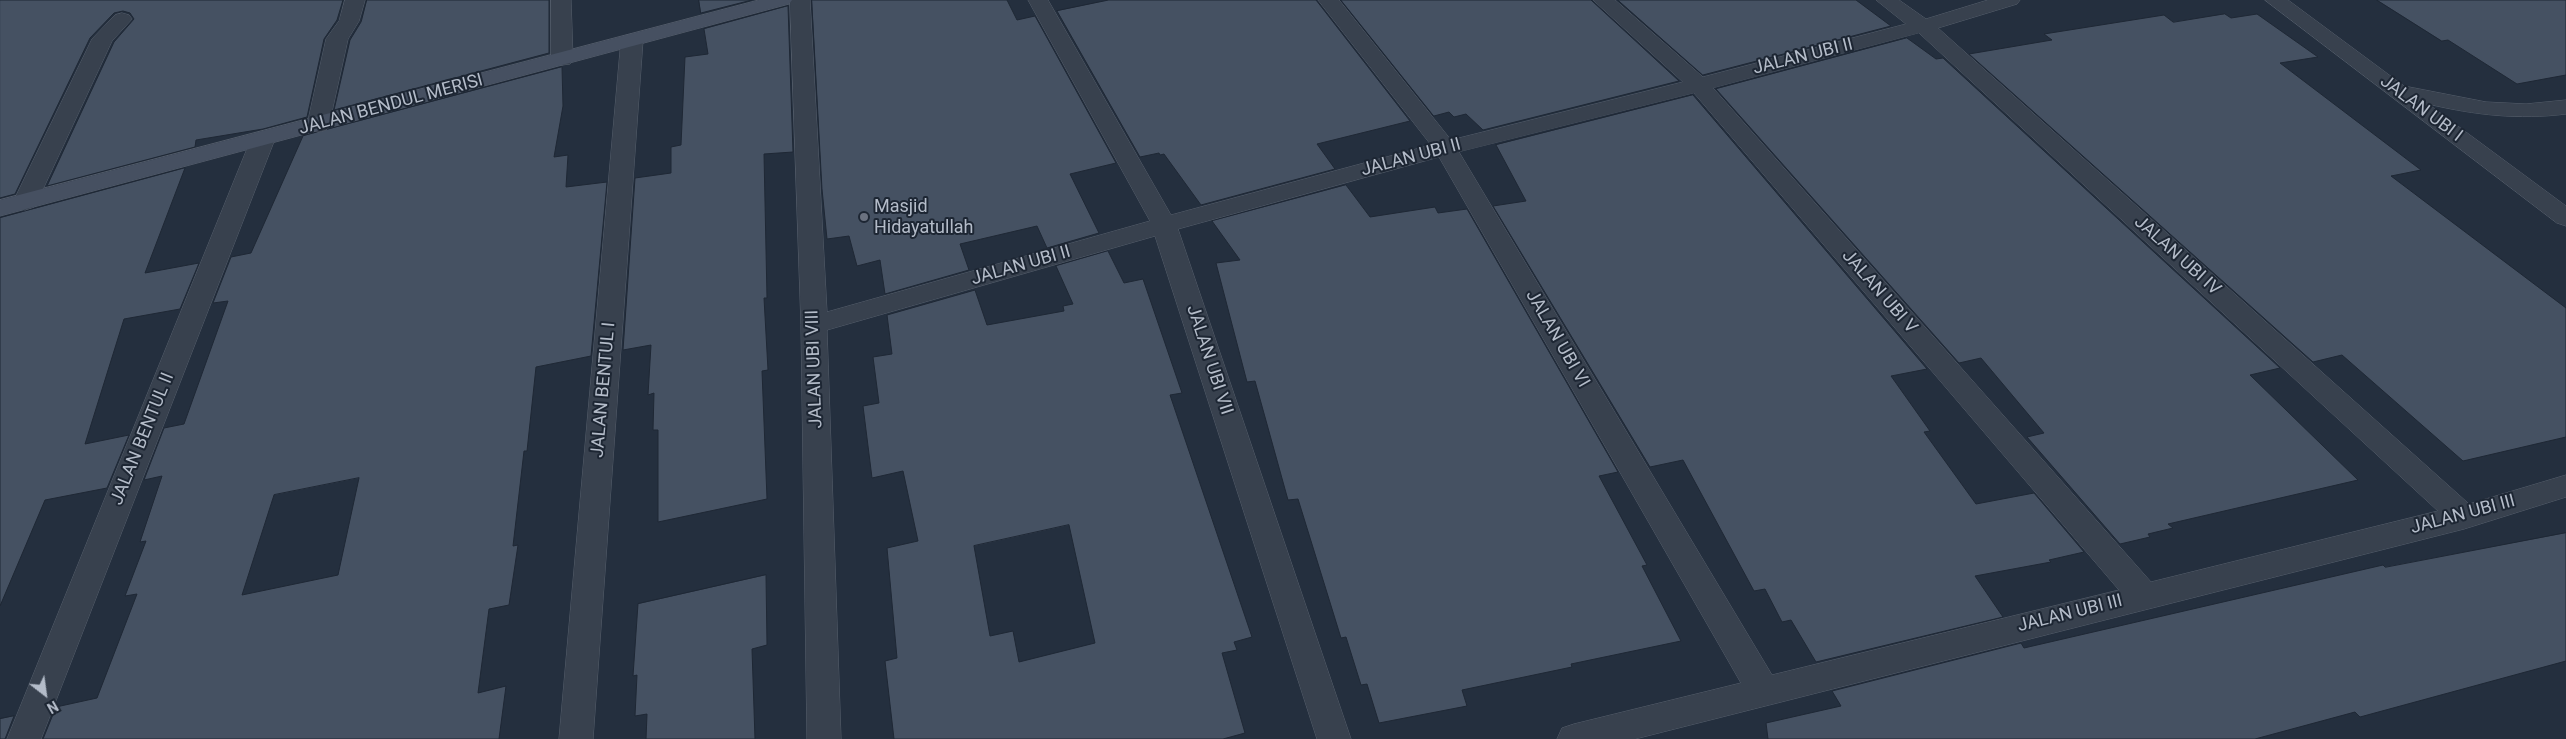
<!DOCTYPE html>
<html>
<head>
<meta charset="utf-8">
<style>
	body { margin:0 }
	#map { position:relative; width:2566px; height:739px; overflow:hidden; background:#242f3e; font-family:Roboto,sans-serif }
	canvas { display:block }
	.north { position:absolute; left:20px; top:669px; width:50px; height:50px; -webkit-text-stroke:4px #1d2633; paint-order:stroke; rotate:150deg; font-size:14px; font-weight:700; line-height:20px; text-align:center; color:#b4bcc9 }
	.north::after { content:''; display:block; margin:auto; width:18px; height:22px; background:#b4bcc9; clip-path:polygon(50% 0,100% 100%,50% 72%,0 100%) }
</style>
</head>
<body>
<div id="map">
<canvas width="2566" height="739"></canvas>
<div class="north">N</div>
</div>
<script>
const ctx = document.querySelector('canvas').getContext('2d');
ctx.lineJoin = 'round';
function fill(path, color) { ctx.fillStyle = color; ctx.fill(path, 'evenodd'); }
function stroke(path, color, width, dash) { ctx.strokeStyle = color; ctx.lineWidth = width; ctx.lineCap = dash ? 'butt' : 'round'; ctx.setLineDash(dash || []); ctx.stroke(path); }
function write(font, color, halo, rows, align = 'center') {
  ctx.font = font + ' Roboto,sans-serif'; ctx.lineWidth = 4; ctx.setLineDash([]); ctx.textBaseline = 'middle'; ctx.strokeStyle = halo; ctx.fillStyle = color; for (const [text, x, y, turn = 0] of rows) {
    ctx.save(); ctx.translate(x, y); ctx.rotate((+turn || 0) * Math.PI / 180); ctx.textAlign = isNaN(turn) ? turn : align; if (halo) ctx.strokeText(text, 0, 0); ctx.fillText(text, 0, 0); ctx.restore();
  }
}
const building = new Path2D(`
	M0,0h343l-6,20 -13,19 -17,78 -44,12 -67,11 -1,7 -148,39 67,-144 20,-23 -4,-6 -7,-2 -9,2 -24,25 -75,156 -15,4z
	M367,0h182v53l-215,57 16,-70 11,-18z
	M699,0h53l-51,13z
	M812,0h195l10,20 18,-4 81,147 -46,11 29,59 -52,15 -10,-22 -77,18 9,26 -84,24 -5,-34 -23,6 -8,-30 -22,3 -5,-50z
	M1109,0h207l94,121 -93,23 18,25 -134,36 -37,-51 -4,1 -1,-2 -19,4 -83,-146z
	M1341,0h250l88,81 -196,49 -17,-16 -12,3 -5,-5 -15,4z
	M1618,0h238l35,26 -188,49z
	M2377,0h189v75l-49,9 -69,-44 -6,1z
	M788,6l5,146 -29,2 3,144h-3l4,72 -6,1 5,128 -109,23v-92h-5l1,-37 -6,2 3,-50 -28,5 12,-172 36,-5v-26l10,-2 4,-88 23,-3 -4,-25z
	M2225,14l6,4 26,-4 61,43 -38,6 141,107 -30,6 175,132v129l-103,24 -121,-106 -29,7 -344,-308 83,-14 -8,-6 120,-19 9,7z
	M1907,38l29,21 7,-1 337,310 -30,7 108,105 -190,44 5,4 -25,6 2,3 -30,7 -93,-107 17,-4 -63,-75 -22,5 -243,-274z
	M562,67l1,39 -9,51 14,-2 -2,32 41,-5 -16,174 -55,11 -9,84h-3l-11,95 5,-1 -9,60 -20,4 -11,84 28,-7 -7,53h-456l13,-32 41,-9 40,-104 -12,2 21,-55 -6,1 22,-66 -18,4 20,-52 20,-4 44,-123 -15,2 18,-46 20,-4 52,-117zM359,478l-21,97 -96,20 32,-100z
	M1693,95l234,274 -36,7 39,55 -6,1 52,72 58,-11 50,59 -35,8 2,2 -76,14 28,41 -187,45 -25,-42 -9,2 -17,-33 -11,2 -71,-131 -33,7 -157,-261 33,-5 -30,-56z
	M185,168l-40,105 54,-10 -19,46 -56,10 -39,125 44,-9 -22,53 -62,12 -45,106v-388z
	M1346,185l24,32 65,-10 3,6 29,-4 151,263 -19,4 48,89 -5,1 39,75 -110,23 1,3 -110,23 5,16 -88,17 -12,-39 -6,1 -15,-48 -5,1 -43,-139 -10,1 -33,-119 -8,1 -31,-119 24,-3 -28,-39z
	M1108,251l16,32 19,-4 39,114 -12,2 82,242 -18,5 3,8 -15,3 23,80 -22,6h-329l-9,-78 12,-3 -10,-110 31,-7 -15,-70 -31,7 -9,-72 16,-3 -6,-46 19,-3 -5,-39 88,-25 12,35 77,-14 -1,-5 10,-2 -17,-38zM1069,525l26,118 -76,19 -6,-31 -23,5 -16,-90z
	M2566,533v128l-206,56 -5,-5 -100,27h-487l-2,-16 75,-17 -9,-15 189,-48 3,5 359,-83 2,2z
	M766,575l1,70 -15,4 3,90h-109l1,-25 -12,2 2,-41 -4,1 5,-72z
	M14,716l-9,23h-5v-20z`);
const street = new Path2D(`
	M345,0h20l-6,21 -11,18 -19,86 -3,5 -8,2 -8,-2 -3,-5 19,-86 13,-18z
	M551,0h20l2,59 -3,5 -8,1 -8,-1 -3,-5z
	M790,0h20l17,312 323,-91 -122,-221h20l123,215 260,-70 -113,-145h21l112,140 232,-58 -90,-82h22l88,77 203,-53 -30,-24h23l27,19 62,-19h32l-3,4 -79,24 531,476 97,-29v22l-102,32 -829,210h-78l5,-11 12,-4 167,-41 -302,-526 -261,72 173,510h-34l-162,-503 -328,94 14,409h-34l-6,-414zM1919,33l519,478 -287,71 -438,-494zM1694,93l425,497 -347,85 -313,-523z
	M2265,0h23l116,86 82,16 40,2 40,-4v14c-47,6 -91,1 -138,-10l138,102v20l-9,-3z
	M122,13l7,2 3,4 -20,22 -75,161 -3,5 -9,3 -9,-3 -3,-5 79,-163 23,-24z
	M632,34l7,2 4,4 -50,699h-34l62,-699 4,-4z
	M263,132l8,2 4,5 -234,600h-34l244,-600 4,-5z`);
const secondary = new Path2D(`
	M759,0h33l-3,4 -789,212v-16z`);
const markers = [
	[864,217,5,"#6b7280"]
];
const streetNames = [
	["JALAN UBI II",1803,57,-14],
	["JALAN BENDUL MERISI",391,105,-15],
	["JALAN UBI I",2421,109,37],
	["JALAN UBI II",1411,158,-15],
	["JALAN UBI IV",2177,256,42],
	["JALAN UBI II",1021,266,-16],
	["JALAN UBI V",1879,292,49],
	["JALAN UBI VI",1557,339,60],
	["JALAN UBI VII",1209,360,72],
	["JALAN UBI VIII",815,369,-92],
	["JALAN BENTUL I",604,390,-85],
	["JALAN BENTUL II",143,439,-68],
	["JALAN UBI III",2463,515,-15],
	["JALAN UBI III",2070,614,-14]
];
const poiNames = [
	["Masjid",874,207],
	["Hidayatullah",874,228]
];
fill(building, '#455162');
stroke(building, '#1f2835', 1);
stroke(street, '#565f6c', 1);
stroke(secondary, '#565f6c', 1);
fill(street, '#38414e');
fill(secondary, '#465061');
for (const [x, y, r, color] of markers) { const dot = new Path2D(); dot.arc(x, y, r, 0, 2 * Math.PI); ctx.fillStyle = color; ctx.fill(dot); stroke(dot, '#1d2633', 2); }
write('18px', '#b4bcc9', '#1d2633', streetNames);
write('18px', '#b4bcc9', '#1d2633', poiNames, 'left');
</script>
</body>
</html>
